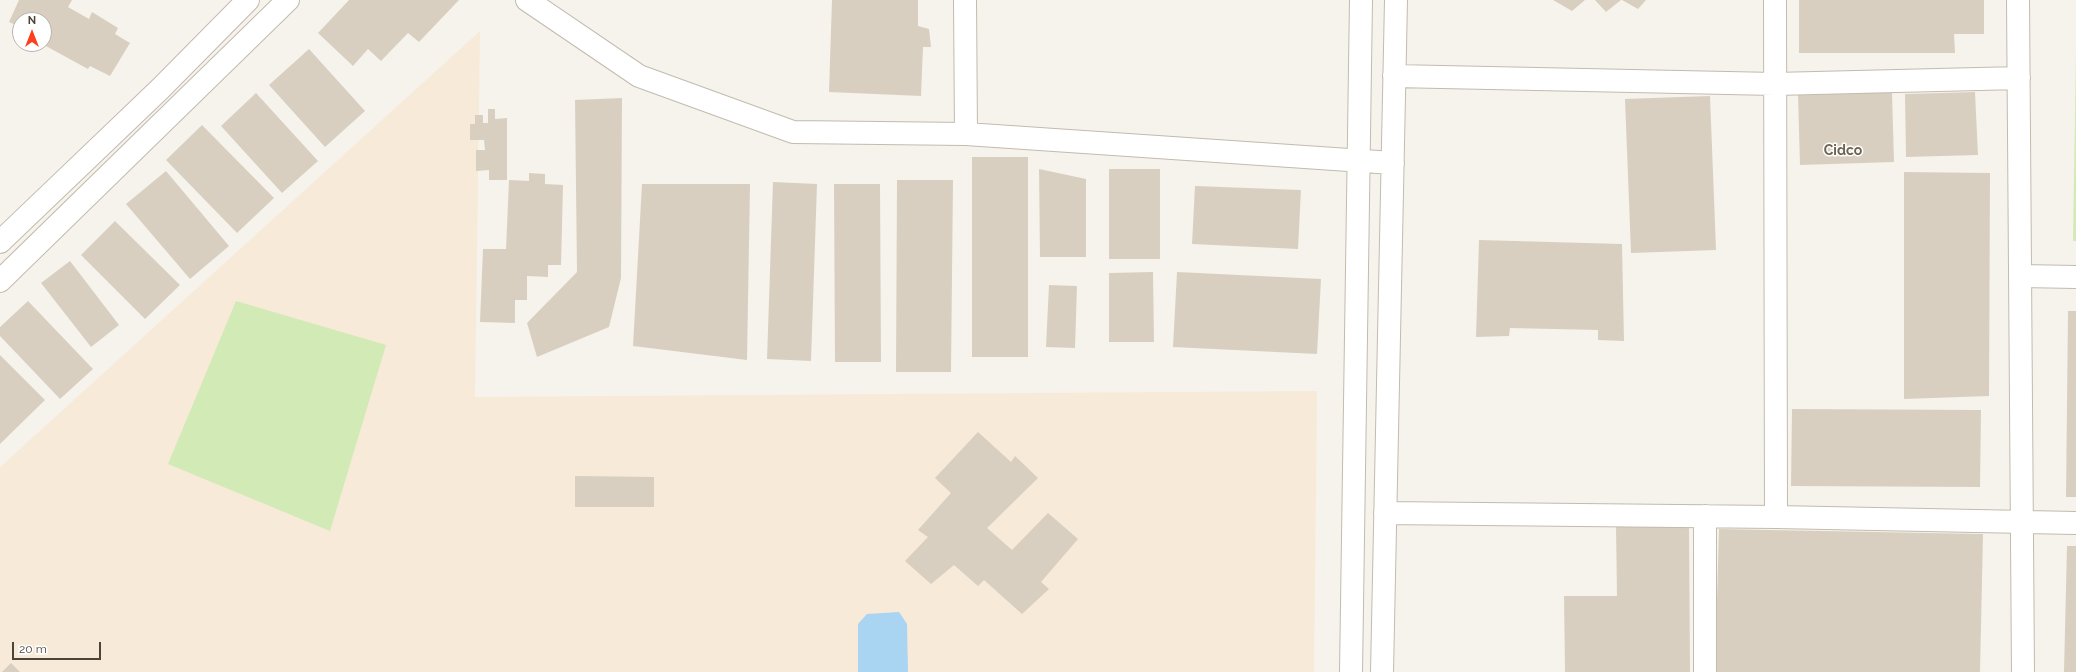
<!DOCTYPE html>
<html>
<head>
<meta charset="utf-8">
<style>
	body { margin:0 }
	#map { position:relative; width:2076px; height:672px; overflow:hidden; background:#f6f3ec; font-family:Raleway,sans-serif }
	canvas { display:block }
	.north { position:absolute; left:12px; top:12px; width:40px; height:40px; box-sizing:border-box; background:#fff; border:1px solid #b7b4b0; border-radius:50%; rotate:0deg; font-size:11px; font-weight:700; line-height:16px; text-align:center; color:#4b4439 }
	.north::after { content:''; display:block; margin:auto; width:14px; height:18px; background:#fc3f1d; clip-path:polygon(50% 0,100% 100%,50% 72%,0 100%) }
	.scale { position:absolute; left:12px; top:642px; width:89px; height:18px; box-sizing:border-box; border:2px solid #4b4439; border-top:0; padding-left:5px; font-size:12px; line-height:14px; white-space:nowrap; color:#4b4439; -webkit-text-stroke:3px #fff; paint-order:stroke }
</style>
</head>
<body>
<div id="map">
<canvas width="2076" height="672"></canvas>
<div class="north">N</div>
<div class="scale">20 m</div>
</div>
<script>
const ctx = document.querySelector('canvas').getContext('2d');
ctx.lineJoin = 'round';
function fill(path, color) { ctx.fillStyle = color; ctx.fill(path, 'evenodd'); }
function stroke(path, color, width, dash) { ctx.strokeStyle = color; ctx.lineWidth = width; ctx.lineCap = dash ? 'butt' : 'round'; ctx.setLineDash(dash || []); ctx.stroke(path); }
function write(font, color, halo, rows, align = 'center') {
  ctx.font = font + ' Raleway,sans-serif'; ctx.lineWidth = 3; ctx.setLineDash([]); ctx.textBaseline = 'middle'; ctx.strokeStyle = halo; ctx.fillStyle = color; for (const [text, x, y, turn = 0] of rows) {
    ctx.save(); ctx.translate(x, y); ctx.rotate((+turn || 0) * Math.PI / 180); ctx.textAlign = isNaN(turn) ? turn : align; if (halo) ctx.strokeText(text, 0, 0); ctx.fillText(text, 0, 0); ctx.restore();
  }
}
const commercial = new Path2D(`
	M480,31l-5,366 842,-6 -3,281h-1314v-205z`);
const green = new Path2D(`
	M2076,51v190h-3z
	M236,301l150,44 -56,186 -162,-67z`);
const water = new Path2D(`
	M899,612l8,12 1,48h-50v-48l9,-10z`);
const building = new Path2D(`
	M19,0h53l-4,7 21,12 3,-7 26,16 -3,6 15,9 -20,33 -20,-10 -2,3 -44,-24v-25h-24v7l-11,-5z
	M349,0h110l-40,42 -11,-9 -27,28 -13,-12 -15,17 -35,-33z
	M832,0h86v26l11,3 2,18h-8l-2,49 -92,-4z
	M1553,0h32l-13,11z
	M1595,0h26l-15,12z
	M1622,0h24l-8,9z
	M1799,0h185v34h-30l1,19h-156z
	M309,49l56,62 -40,36 -56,-62z
	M1892,92l2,70 -94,3 -2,-70z
	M1975,92l3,63 -72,2 -1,-63z
	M256,93l62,68 -36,32 -61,-67z
	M1710,96l6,154 -85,3 -6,-154z
	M622,98l-1,180 -12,49 -72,30 -10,-34 50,-51 -2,-172z
	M488,109h7v10l12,-1v62h-18v-10l-13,1v-21h9l-1,-10h-14v-16h5v-9h8v8h5z
	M202,125l72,73 -37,35 -71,-73z
	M972,157h56v200h-56z
	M1039,169l47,10v78h-46z
	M1109,169h51v90h-51z
	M166,171l63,75 -39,33 -64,-75z
	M1904,172l86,1 -1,223 -85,3z
	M529,173l16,1v10l18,1 -2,80h-13v12l-21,-1v24h-12v23l-35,-1 3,-73h23l3,-69 20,1z
	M897,180h56l-2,192h-55z
	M773,182l44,2 -6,177 -44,-2z
	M642,184h108l-3,176 -114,-14z
	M834,184h46l1,178h-46z
	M1195,186l106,4 -3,59 -106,-5z
	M115,221l65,64 -35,34 -64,-64z
	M1479,240l143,4 2,97 -26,-1v-10l-88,-2 -1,8 -33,1z
	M70,261l49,64 -28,22 -50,-64z
	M1153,272l1,70h-45v-69z
	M1177,272l144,7 -4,75 -144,-7z
	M1049,285l28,1 -2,62 -29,-1z
	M28,301l65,68 -33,30 -60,-63v-9z
	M2068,311h8v186h-10z
	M0,355l45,45 -45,44z
	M1792,409l189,1 -1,77 -189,-1z
	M978,432l33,30 4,-6 23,22 -51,50 25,22 36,-37 30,26 -37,43 8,7 -27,25 -38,-34 -6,6 -24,-21 -23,19 -26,-23 23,-24 -10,-7 33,-37 -16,-15z
	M575,476l79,1v30h-79z
	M1616,526h73l1,146h-125l-1,-76h53z
	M1719,529l264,5 -3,138h-265z
	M2067,546h9v126h-12z
	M11,663l9,9h-18z`);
const minor = new Path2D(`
	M527,0l112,76 154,56 173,2 427,29
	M965,0l1,134
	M1775,0l1,517 300,6
	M2018,0l5,672
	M1394,76l381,8 244,-6
	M0,242l160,-153 88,-89
	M2021,276l55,1
	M0,281l288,-281
	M1385,513l391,4
	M1705,516v156
	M1351,672l10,-672
	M1382,672l14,-672`);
const districtNames = [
	["Cidco",1843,151]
];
fill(commercial, '#f7ead8');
fill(green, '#d2eab5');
fill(water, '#a9d4f2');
fill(building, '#d8cfc1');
stroke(minor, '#c2bbae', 24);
stroke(minor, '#fff', 22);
write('bold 14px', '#6e6250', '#fff', districtNames);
</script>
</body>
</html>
